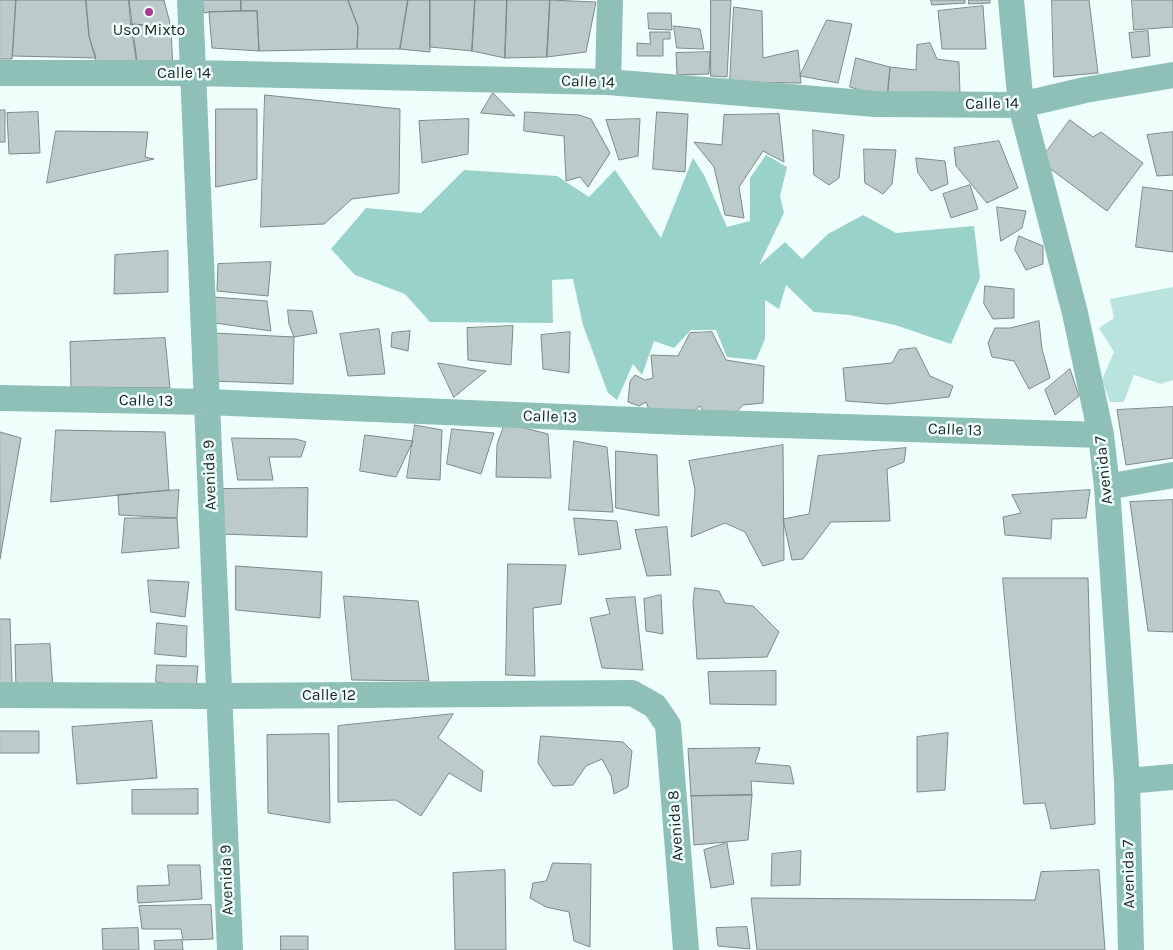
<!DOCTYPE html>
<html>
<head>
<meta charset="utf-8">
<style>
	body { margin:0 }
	canvas { display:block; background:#eefffc }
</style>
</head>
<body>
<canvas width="1173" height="950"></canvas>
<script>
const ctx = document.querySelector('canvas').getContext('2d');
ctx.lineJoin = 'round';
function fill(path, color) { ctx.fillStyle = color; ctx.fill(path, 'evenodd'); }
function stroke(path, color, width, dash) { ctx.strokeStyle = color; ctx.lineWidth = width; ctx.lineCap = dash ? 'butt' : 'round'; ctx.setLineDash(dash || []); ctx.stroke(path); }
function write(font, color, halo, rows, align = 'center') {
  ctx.font = font + ' Karla,sans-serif'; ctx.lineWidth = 5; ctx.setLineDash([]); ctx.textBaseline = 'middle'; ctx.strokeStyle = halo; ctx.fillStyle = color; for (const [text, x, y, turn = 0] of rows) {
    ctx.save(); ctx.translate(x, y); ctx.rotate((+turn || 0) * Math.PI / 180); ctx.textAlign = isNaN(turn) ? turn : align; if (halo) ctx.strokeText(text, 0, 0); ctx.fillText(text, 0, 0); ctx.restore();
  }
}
const green = new Path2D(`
	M1173,287v93l-12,4 -27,-9 -10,27h-14l-8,-22 12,-28 -15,-24 15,-10 -4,-19z`);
const forest = new Path2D(`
	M766,155l21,12 -7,29 4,17 -25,52 26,-23 17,17 26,-25 35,-19 33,18 78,-7 6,52 -29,66 -56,-19 -45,-10 -36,-3 -28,-27 -7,24 -14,-9v39l-9,21 -29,-3 -11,-27h-25l-17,18 -20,-7 -12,34 -9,-11 -16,36 -9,-7 -25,-68 -10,-46 -21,1 1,43 -123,-1 -25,-28 -50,-19 -24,-26 35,-41 55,5 43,-43 93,6 32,21 26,-27 46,68 32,-80 11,17 23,52 23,-6v-43z`);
const building = new Path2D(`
	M0,0h16l-4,59h-12z
	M16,0h70l3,36 7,22 -83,-2z
	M86,0h43l9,69 -40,-1 -9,-32z
	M129,0h35l7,27 -40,-3z
	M203,0h38v11l-32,1 -5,1z
	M241,0h107l10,27 -1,22 -98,2 -2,-40h-16z
	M348,0h60l-8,49h-43l1,-22z
	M408,0h22v52l-30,-3z
	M430,0h45l-3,51 -42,-4z
	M475,0h32l-2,58 -33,-7z
	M507,0h43l-3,57 -42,1z
	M550,0l46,2 -10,50 -39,5z
	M711,0h20l-4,77 -16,-1z
	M931,0h34v3l-33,2z
	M969,0h21v3l-21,1z
	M1052,0h37l9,73 -44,4z
	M1132,0h41v27l-39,3z
	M983,6l3,43h-44l-4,-38z
	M734,7l28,4 1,47 35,-8 3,33 -71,-1z
	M257,11l2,40 -47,-3 -3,-36z
	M648,13h23l1,17 -23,-1z
	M827,20l25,4 -14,59 -38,-7z
	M131,24l40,3 2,46 -35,-4z
	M674,26l26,3 4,20 -27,-1z
	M1148,31l2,25 -18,2 -3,-25z
	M650,32h20v7h-7v17h-26v-13l13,1z
	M930,43l7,16 22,3 1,32 -73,5 3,-32 26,3 1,-25z
	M710,52l-1,22 -32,1 -1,-22z
	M856,58l34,9 -3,32 -37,-12z
	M493,93l22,23 -34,-3z
	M265,95l135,14 -1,84 -47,6 -28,25 -63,3z
	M216,109h41v70l-41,8z
	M0,110h5v32h-5z
	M38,112l2,41 -31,1 -2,-41z
	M525,112l54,3 12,4 19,34 -22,34 -8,-10 -14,4 -2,-45 -40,-5z
	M657,112l31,2 -3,58 -32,-3z
	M779,114l5,48 -21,-11 -24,36 5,31 -19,-3 -11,-48 -20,-25 28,3 2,-30z
	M469,119l-1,35 -46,9 -3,-42z
	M640,119l-2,37 -19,4 -13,-40z
	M1070,120l23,17 8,-5 42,31 -36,48 -67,-50z
	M813,130l31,5 -5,43 -10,7 -15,-10z
	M56,131l92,1 -3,25 9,2 -107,24z
	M1173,132v43l-16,1 -10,-41z
	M999,141l19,47 -31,15 -31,-37 -2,-18z
	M864,149l32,1 -4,34 -9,10 -18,-11z
	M916,158l29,3 3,23 -17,7 -13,-18z
	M970,185l8,24 -27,9 -8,-24z
	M1143,187l30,4v61l-37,-5z
	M997,207l29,4 -4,17 -21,13z
	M1019,236l24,10v18l-17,6 -11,-20z
	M168,251v41l-54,2 1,-39z
	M271,262l-3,34 -51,-5 1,-27z
	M985,286l29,3v29l-21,1 -9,-15z
	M213,297l54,4 4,30 -56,-8z
	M288,310l24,1 5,22 -23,4 -5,-13z
	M1039,321l3,28 8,29 -21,11 -15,-28 -22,-4 -4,-14 7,-15h15z
	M513,326l-2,39 -43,-5 -1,-32z
	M379,329l6,45 -37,2 -8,-42z
	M410,331l-2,20 -17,-4 1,-14z
	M570,332l-1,41 -26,-4 -2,-34z
	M712,332l14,28 38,6 -1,37 -20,2 -11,12h-25l-7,-11 -11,9 -38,-1 -5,-12 -7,4 -11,-4 2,-21 5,-6 10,5 8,-2 -2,-23 27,1 12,-23z
	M213,333l81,4 -1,47 -81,-3z
	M165,338l5,50 -99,-1 -1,-45z
	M916,348l14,28 23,10 -4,11 -62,7 -41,-3 -3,-33 49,-5 7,-13z
	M438,363l48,8 -32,26z
	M1070,369l9,27 -24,19 -10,-25z
	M1173,407v51l-47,7 -9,-55z
	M505,423l43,11 3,44 -55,-1 1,-32z
	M415,425l27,5 -2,50 -33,-2z
	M452,429l42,4 -13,41 -34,-10z
	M56,430l109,2 4,58 -118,12z
	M0,432l21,6 -21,121z
	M365,435l48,6 -17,36 -36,-6z
	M232,438l64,1 10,3 -5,15h-32l4,23h-35z
	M574,441l33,6 6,65 -44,-2z
	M783,445l1,115 -21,6 -18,-34 -20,-9 -34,14 4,-47 -6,-29z
	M906,448l-2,14 -17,7 3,52 -59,1 -28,37 -11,1 -9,-41 26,-5 9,-58z
	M616,451l41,4 2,61 -43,-8z
	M308,488l-1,49 -87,-3 3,-45z
	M179,490l-2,28 -58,-3 -1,-20z
	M1090,490l-4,28 -34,1 -1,20 -46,-4 -2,-18 18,-4 -9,-18z
	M1173,500v132l-25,-1 -18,-129z
	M125,518h52l2,30 -57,5z
	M574,518l43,3 4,28 -42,6z
	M667,527l4,48 -24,1 -12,-46z
	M508,564l58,1 -5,39 -28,4 2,68 -29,-1z
	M236,566l86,6 -2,46 -84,-8z
	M1003,578h85l7,246 -44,5 -6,-26 -21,1z
	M148,580l41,2 -4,35 -34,-5z
	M695,588l24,3 6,12 28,3 26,26 -12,25 -70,2 -4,-57z
	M661,595l2,39 -17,-3 -2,-32z
	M344,596l74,5 11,80 -77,-1z
	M635,597l8,73 -41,-2 -12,-50 20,-4 -4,-15z
	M0,619h10l2,64 -12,2z
	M157,623l30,3 -1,31 -31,-3z
	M50,644l3,46 -37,1 -1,-46z
	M157,665l41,1 -2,23 -40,-7z
	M776,671v34l-66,-1 -2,-32z
	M453,714l-15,24 45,33 -2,21 -32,-19 -28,43 -25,-16 -58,2v-76z
	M152,721l5,57 -80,6 -5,-57z
	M0,731h39v22h-39z
	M948,733l-3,57 -28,2v-55z
	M329,734l1,89 -62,-10 -1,-78z
	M541,736l82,6 9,9 -4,36 -14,7 -3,-18 -9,-17 -16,7 -13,19 -20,1 -15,-23z
	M760,748l-5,15 35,3 4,18 -43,-3 1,14 -61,1 -3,-47z
	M198,789v25h-66v-24z
	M752,795l-4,45 -54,5 -3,-49z
	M727,843l7,41 -23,4 -7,-38z
	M801,851l-1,34 -29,1 1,-32z
	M553,863l38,1 -1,83 -16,-6 -5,-29 -23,-5 -16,-9 3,-15 13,-2z
	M168,865h32l2,34 -64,4 -1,-17 32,-1z
	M505,870l1,80h-51l-2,-77z
	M1099,870l6,80h-348l-6,-52 284,2 6,-28z
	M211,905l2,34 -30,1 -2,-11h-39l-3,-23z
	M747,927l3,22 -32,-3 -2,-18z
	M138,928l1,22h-36l-1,-21z
	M281,936h27v14h-27z
	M182,940l1,10h-28l-1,-9z`);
const minor = new Path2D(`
	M190,0l40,950
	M1011,0l10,105 54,208 26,122 6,52 20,294 4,169
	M0,73h193l415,9 268,22 145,1 64,-15 88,-15
	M608,82l2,-82
	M0,398l207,4 476,20 418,13
	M1107,487l66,-12
	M0,695l219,1 413,-3 23,13 13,19 18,225
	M1127,781l46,-4`);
const markers = [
	[149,12,5,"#a83996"]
];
const poiNames = [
	["Uso Mixto",149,30]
];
const streetNames = [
	["Calle 14",184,73],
	["Calle 14",588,82,2],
	["Calle 14",992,104,-1],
	["Calle 13",146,401,1],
	["Calle 13",550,417,2],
	["Calle 13",955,430,2],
	["Avenida 7",1104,470,-96],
	["Avenida 9",210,475,-92],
	["Calle 12",329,695],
	["Avenida 8",676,826,-94],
	["Avenida 7",1129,874,-91],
	["Avenida 9",227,880,-92]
];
fill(green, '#b9e4dd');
fill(forest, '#99d2c9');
fill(building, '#bccbc9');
stroke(building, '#7c8b88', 1);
stroke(minor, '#8ec0b8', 26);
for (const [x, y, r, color] of markers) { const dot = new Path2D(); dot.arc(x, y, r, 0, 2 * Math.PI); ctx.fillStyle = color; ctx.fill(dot); stroke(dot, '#eefffc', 2); }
write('16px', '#1e2423', '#eefffc', poiNames);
write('16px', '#1e2423', '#eefffc', streetNames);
</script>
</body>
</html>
